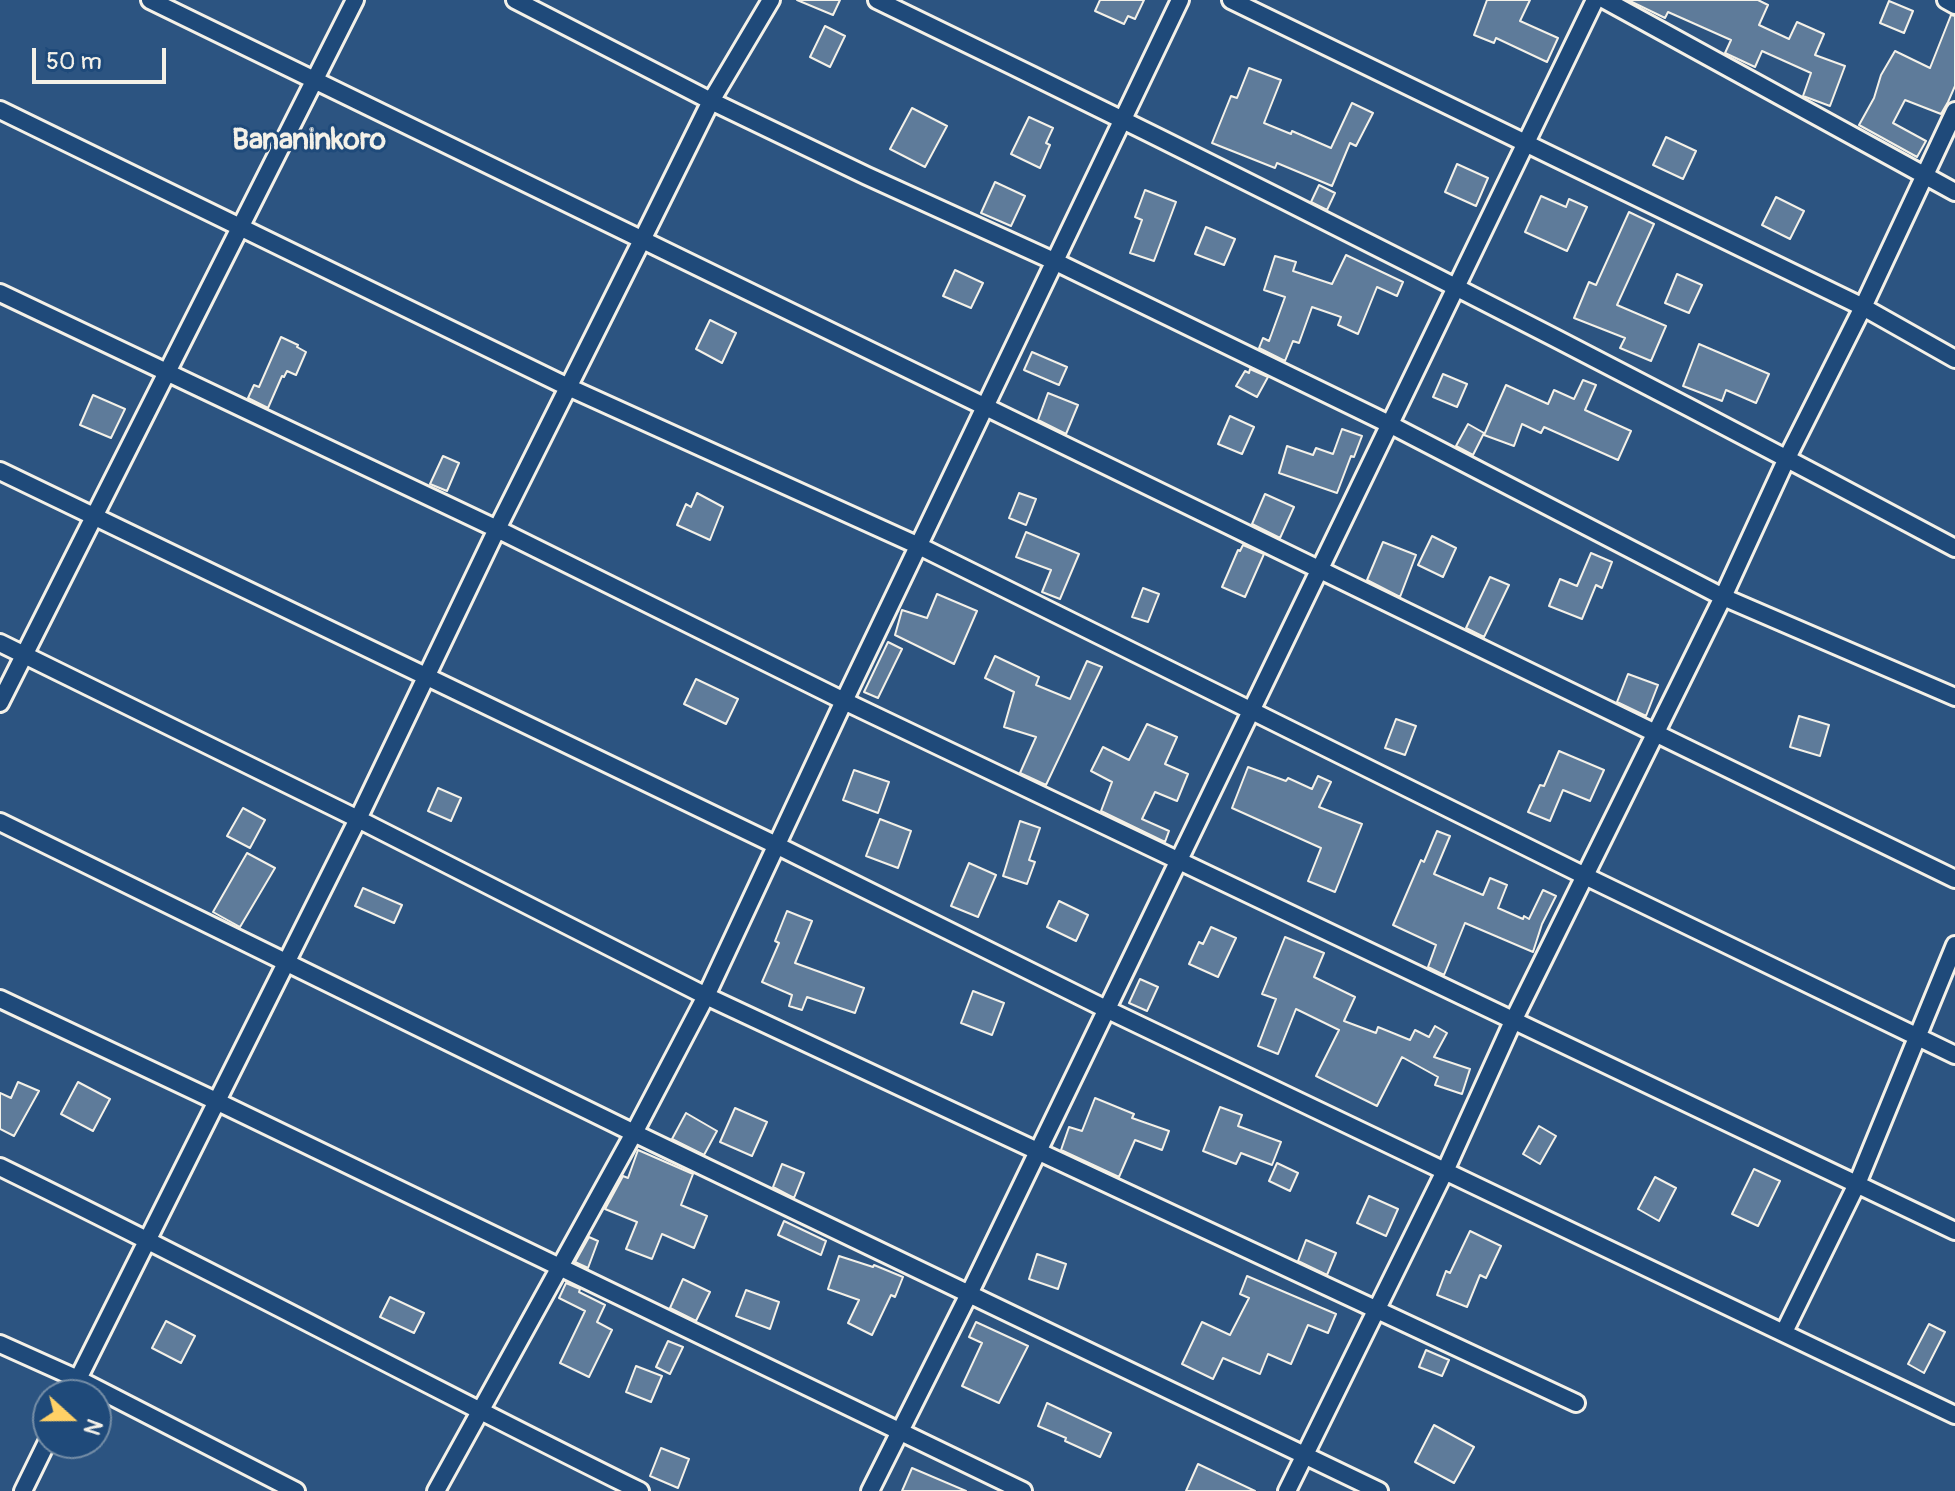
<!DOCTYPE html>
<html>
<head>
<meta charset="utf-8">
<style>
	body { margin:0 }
	#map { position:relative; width:1955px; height:1491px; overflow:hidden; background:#2c5481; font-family:Pangolin,sans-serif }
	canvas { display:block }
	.north { position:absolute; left:32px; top:1379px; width:80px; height:80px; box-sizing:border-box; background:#1f4a7a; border:2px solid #748da6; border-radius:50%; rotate:111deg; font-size:22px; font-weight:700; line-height:32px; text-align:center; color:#f4f1e8 }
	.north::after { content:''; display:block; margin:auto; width:28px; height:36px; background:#ffd166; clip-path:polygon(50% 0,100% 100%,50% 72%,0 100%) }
	.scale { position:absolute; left:32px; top:48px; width:134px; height:36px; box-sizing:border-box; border:4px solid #f4f1e8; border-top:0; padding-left:10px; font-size:24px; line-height:28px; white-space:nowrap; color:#f4f1e8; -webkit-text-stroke:6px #1f4a7a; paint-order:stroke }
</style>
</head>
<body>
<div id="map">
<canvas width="1955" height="1491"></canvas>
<div class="north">N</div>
<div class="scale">50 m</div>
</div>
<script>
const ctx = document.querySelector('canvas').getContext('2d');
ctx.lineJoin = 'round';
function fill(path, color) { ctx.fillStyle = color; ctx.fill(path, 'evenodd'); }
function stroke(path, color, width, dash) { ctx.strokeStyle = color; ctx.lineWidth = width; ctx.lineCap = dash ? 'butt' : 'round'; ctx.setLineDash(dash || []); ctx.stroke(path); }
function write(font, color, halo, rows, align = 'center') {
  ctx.font = font + ' Pangolin,sans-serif'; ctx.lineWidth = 6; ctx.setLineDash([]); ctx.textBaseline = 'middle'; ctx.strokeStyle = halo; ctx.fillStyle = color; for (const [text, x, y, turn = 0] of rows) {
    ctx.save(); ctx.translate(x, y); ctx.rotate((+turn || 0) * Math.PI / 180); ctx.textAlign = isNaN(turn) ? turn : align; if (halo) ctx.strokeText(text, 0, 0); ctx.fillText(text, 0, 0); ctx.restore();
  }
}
const building = new Path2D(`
	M797,0h43l-7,15z
	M1100,0h44l-9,19 -7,-3 -4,8 -29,-13z
	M1487,0h43l-10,21 38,17 -11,24 -51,-24 -2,5 -20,-8z
	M1628,0h130l10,5 -9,20 30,14 8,-17 27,12 -9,21 30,11 -15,40 -27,-10 8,-23 -49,-22 -7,16 -30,-14 6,-13 -63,-28 -3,6z
	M1889,1l24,10 -9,22 -24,-10z
	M1951,15l4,1v70l-7,16 -7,12 -36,-14 -12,23 33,18 -9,16 -58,-32 15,-27 7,-23 14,-24 35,17z
	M825,26l20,10 -15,31 -20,-10z
	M1249,68l32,12 -17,43 27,11 1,-3 39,17 21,-45 21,10 -17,33 -6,-3 -18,43 -55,-23 -2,5 -63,-25 19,-47 6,2z
	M912,108l35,18 -22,41 -35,-18z
	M1029,117l24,11 -7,15 4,2 -10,23 -29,-14z
	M1666,137l30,14 -13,28 -30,-14z
	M1457,164l31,14 -12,28 -31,-14z
	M995,182l30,14 -14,30 -30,-13z
	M1319,185l16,8 -8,17 -16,-8z
	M1145,190l31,12 -22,59 -24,-8 12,-33 -7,-3z
	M1541,196l25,11 3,-8 18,8 -20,44 -42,-19z
	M1776,197l28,14 -14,28 -28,-14z
	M1629,212l25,12 -37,81 49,21 -15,35 -31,-13 5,-10 -51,-20 15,-36 7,3z
	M1206,227l29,12 -11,26 -29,-11z
	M1346,255l57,27 -6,14 -20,-9 -19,47 -20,-9 3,-8 -29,-10 -13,36 -6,-2 -8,20 -26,-13 4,-10 6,3 16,-44 -21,-7 11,-34 21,6 -3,9 39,13z
	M955,270l28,13 -12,25 -28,-12z
	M1677,274l25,11 -13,28 -24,-10z
	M710,320l26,13 -14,30 -26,-14z
	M281,337l17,8 -1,2 9,5 -10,23 -9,-4 -3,6 -2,-1 -14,32 -20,-10 6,-13 5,2z
	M1699,344l70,30 -13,29 -30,-13 -4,11 -39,-15z
	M1032,352l35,15 -8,18 -35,-15z
	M1250,369l18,8 -11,20 -21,-11 9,-15 4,2z
	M1443,374l24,10 -10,23 -24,-10z
	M1583,380l13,5 -11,25 46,21 -13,29 -74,-33 -3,6 -19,-9 -8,22 -30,-11 22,-50 42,19 6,-14 20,9z
	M1048,393l30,12 -12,29 -28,-14z
	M93,395l32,14 -14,29 -31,-13z
	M1230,416l24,11 -12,27 -24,-10z
	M1468,424l16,9 -11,22 -17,-9z
	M1342,429l20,7 -8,21 -3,-1 -14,37 -58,-20 8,-27 26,9 3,-7 17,6z
	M443,456l16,7 -12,28 -17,-7z
	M697,493l26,14 -13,33 -33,-15 9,-21 5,3z
	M1019,493l17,6 -10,26 -17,-7z
	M1265,494l29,13 -14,31 -28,-14z
	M1026,532l53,22 -19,45 -18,-7 9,-22 -35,-13z
	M1432,536l24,12 -13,29 -25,-12z
	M1383,542l33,13 -16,42 -33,-17z
	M1243,545l21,9 -19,43 -23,-10 16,-37 2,1z
	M1591,553l21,9 -10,26 -6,-3 -14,34 -33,-13 11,-27 17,7z
	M1490,577l19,8 -25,52 -18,-9z
	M1143,588l16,6 -11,28 -16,-5z
	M937,594l40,17 -23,53 -59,-29 7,-25 25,8z
	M888,642l14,7 -24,49 -14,-6z
	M995,656l44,21 -3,8 34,14 17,-38 15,6 -56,118 -26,-12 16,-36 -32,-10 10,-35 -29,-14z
	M1628,674l30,11 -12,31 -29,-14z
	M696,679l42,20 -12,25 -42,-20z
	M1799,716l30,9 -9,31 -30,-9z
	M1396,719l20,7 -11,29 -20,-7z
	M1147,724l30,13 -12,27 23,10 -11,27 -22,-9 -13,27 27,12 -4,11 -64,-31 11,-29 -21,-11 12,-24 26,13z
	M1559,751l45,19 -14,31 -27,-11 -13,31 -22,-9 12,-27 4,1z
	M1248,767l38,14 2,-3 24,11 6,-13 13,6 -12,25 43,17 -27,68 -27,-11 13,-33 -89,-40z
	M854,770l35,12 -11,31 -35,-13z
	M438,788l23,10 -10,23 -23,-10z
	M243,808l22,12 -15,28 -23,-12z
	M880,819l31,12 -13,37 -32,-12z
	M1020,821l20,7 -11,32 6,2 -8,22 -24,-8z
	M1437,831l13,5 -16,38 49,21 7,-17 17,7 -9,23 25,11 1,-3 5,3 14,-29 13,6 -14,28 -9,28 -68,-29 -21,52 -16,-8 8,-22 -43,-20 28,-65 3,2z
	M247,853l28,15 -35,59 -27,-15z
	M969,863l27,12 -18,42 -27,-11z
	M363,888l39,17 -8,18 -39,-17z
	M1059,901l29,14 -12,26 -29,-14z
	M787,911l25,10 -17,42 69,25 -9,25 -48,-16 -5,13 -13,-4 3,-11 -30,-13 17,-39 -4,-2z
	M1211,927l25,11 -18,39 -29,-13 10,-22 4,2z
	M1285,937l39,16 -10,24 41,20 -11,24 32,12 2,-6 32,13 5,-10 14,7 6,-11 12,7 -13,24 36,12 -8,25 -27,-9 3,-8 -36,-20 -25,49 -61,-30 23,-46 -43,-21 -18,45 -20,-8 18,-47 -14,-5z
	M1140,979l18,8 -11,24 -18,-8z
	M973,991l31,12 -12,32 -31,-12z
	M18,1082l21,9 -25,45 -14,-7v-36l11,5z
	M78,1082l32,17 -17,32 -32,-17z
	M1095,1098l39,16 -2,4 37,13 -7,19 -27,-10 -16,37 -58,-27 8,-23 13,4z
	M1220,1107l22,8 -4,11 43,16 -9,23 -31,-12 -5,11 -33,-13z
	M735,1108l32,14 -15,34 -32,-14z
	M686,1113l31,18 -13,24 -32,-16z
	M1539,1126l17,10 -16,28 -17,-10z
	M638,1150l55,24 -12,31 26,11 -13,32 -32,-14 -10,25 -26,-10 11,-27 -32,-13 18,-33 5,2z
	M1277,1163l21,10 -8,18 -21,-10z
	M782,1164l22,9 -10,25 -21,-11z
	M1754,1169l26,12 -22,45 -26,-12z
	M1655,1177l21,11 -17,33 -21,-12z
	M1369,1196l29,13 -12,27 -29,-13z
	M784,1221l42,20 -5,14 -43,-20z
	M1470,1231l31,15 -15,32 -6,-3 -13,32 -30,-12 9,-24 4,2z
	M589,1237l9,4 -10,27 -13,-6z
	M1306,1240l30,13 -9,22 -29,-14z
	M1037,1254l29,10 -8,25 -29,-10z
	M839,1256l34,11 1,-2 29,12 -8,20 -4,-2 -19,40 -24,-12 11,-23 -31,-11z
	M1247,1276l89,38 -8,19 -20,-8 -17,39 -23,-10 -8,20 -37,-16 -10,21 -31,-15 20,-42 28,13 19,-37 -9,-4z
	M683,1279l27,13 -14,29 -26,-13z
	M566,1283l14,6 -1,3 26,13 -8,17 15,8 -23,47 -29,-14 25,-52 -26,-13z
	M746,1290l33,12 -9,27 -34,-13z
	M390,1297l34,16 -10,20 -34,-16z
	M166,1321l29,15 -14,27 -29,-15z
	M976,1322l52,24 -29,57 -37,-17 20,-43 -13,-6z
	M1929,1324l16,8 -21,41 -16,-9z
	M668,1341l15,6 -13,27 -14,-7z
	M1426,1350l23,10 -7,16 -23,-9z
	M636,1366l26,10 -11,26 -25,-10z
	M1047,1403l64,30 -11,24 -35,-16 1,-3 -28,-12z
	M1434,1425l40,22 -20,36 -39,-21z
	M661,1448l28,11 -11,29 -28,-12z
	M1198,1464l57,27h-69z
	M912,1468l54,23h-64z`);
const minor = new Path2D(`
	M150,0l1805,879
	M515,0l196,101 156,75 189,86 335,163 332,172 232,100
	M877,0c363,175 723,358 1078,548
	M1231,0l632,307 92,52
	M1605,0l350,192
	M1946,0l9,5
	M0,110l568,277 351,159 666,330 370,179
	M0,293l497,236 347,172 1111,530
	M0,471l776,374 332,165 847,405
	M0,643l358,176 348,177 870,407
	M0,703l355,-703
	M0,822l634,311 745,358
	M0,999l216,102 807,390
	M0,1167c215,105 425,218 640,324
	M1784,1332l73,-148 98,-239
	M0,1344l78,35 218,112
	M70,1395l288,-576 139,-290 145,-289 69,-139 60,-101
	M23,1491l25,-51
	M436,1491l198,-358 72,-137 138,-295 336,-701
	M870,1491l99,-197 626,-1294
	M1287,1491l159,-322 68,-150 209,-422 64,-139 76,-151 92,-196`);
const quarterNames = [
	["Bananinkoro",309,141]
];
fill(building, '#5e7b9a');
stroke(building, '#f4f1e8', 2);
stroke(minor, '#f4f1e8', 22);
stroke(minor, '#1f4a7a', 16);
write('bold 30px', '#f4f1e8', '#1f4a7a', quarterNames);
</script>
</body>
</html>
